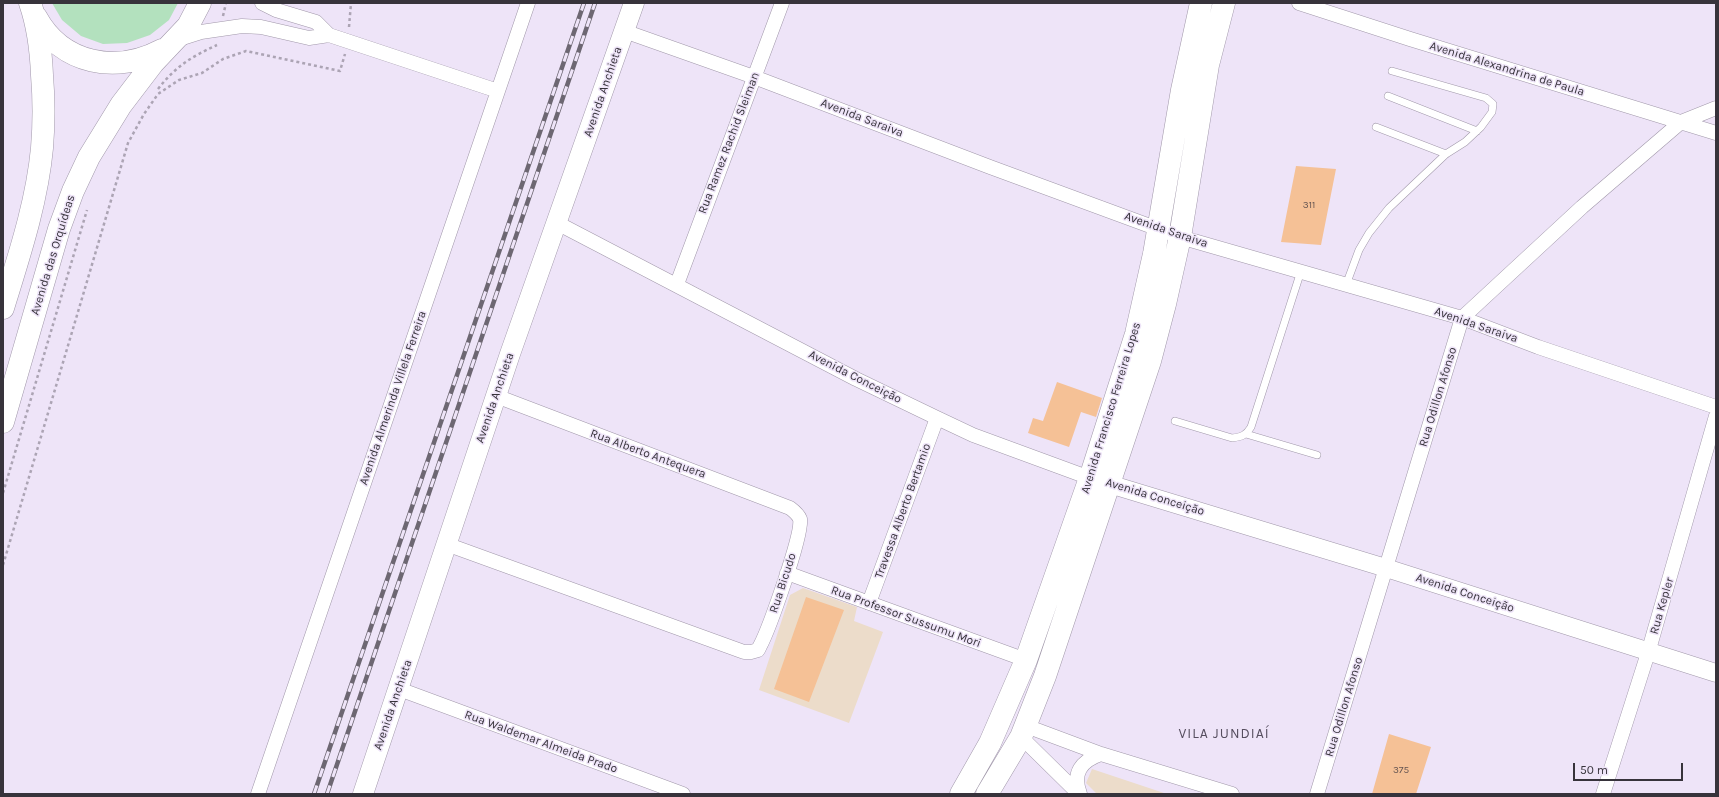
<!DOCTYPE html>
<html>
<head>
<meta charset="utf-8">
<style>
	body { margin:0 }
	#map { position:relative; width:1719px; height:797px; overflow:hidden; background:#eee4f8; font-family:Karla,sans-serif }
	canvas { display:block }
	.frame { position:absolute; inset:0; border:4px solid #37333b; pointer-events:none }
	.scale { position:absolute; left:1573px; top:763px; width:110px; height:18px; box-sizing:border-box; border:2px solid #37333b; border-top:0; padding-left:5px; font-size:12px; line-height:14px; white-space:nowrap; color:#37333b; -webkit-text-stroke:3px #eee4f8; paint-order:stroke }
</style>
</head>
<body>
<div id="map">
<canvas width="1719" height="797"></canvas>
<div class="frame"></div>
<div class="scale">50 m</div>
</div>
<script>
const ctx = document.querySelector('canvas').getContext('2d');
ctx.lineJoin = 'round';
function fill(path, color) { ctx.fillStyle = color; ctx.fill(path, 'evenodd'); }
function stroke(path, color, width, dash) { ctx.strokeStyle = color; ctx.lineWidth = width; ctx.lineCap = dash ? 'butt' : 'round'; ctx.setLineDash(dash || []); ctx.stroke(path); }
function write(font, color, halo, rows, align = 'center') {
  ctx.font = font + ' Karla,sans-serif'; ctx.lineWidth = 3; ctx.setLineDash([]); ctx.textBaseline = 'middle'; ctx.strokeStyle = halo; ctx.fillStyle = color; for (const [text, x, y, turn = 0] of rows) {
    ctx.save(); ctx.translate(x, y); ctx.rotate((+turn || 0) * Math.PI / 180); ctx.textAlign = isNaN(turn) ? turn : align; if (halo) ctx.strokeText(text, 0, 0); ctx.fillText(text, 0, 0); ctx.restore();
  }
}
const education = new Path2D(`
	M803,588l54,19 -3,14 29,11 -34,91 -90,-33 31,-95z
	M1092,769l75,25h-70l-11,-11z`);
const green = new Path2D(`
	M52,3h126l-9,17 -19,15 -23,8 -24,1 -22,-8 -19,-16z`);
const building = new Path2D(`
	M1296,166l40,3 -15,76 -40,-3z
	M1057,382l45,16 -6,19 -15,-5 -12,35 -41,-14 5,-15 10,3z
	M806,597l38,13 -35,92 -35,-13z
	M1389,734l42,13 -15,47h-44z`);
const path = new Path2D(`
	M223,16l3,-13
	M349,27l2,-24
	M158,89c18,-23 33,-32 59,-44
	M3,493l84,-283
	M3,565l125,-422 16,-29 14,-20 21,-14 23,-7 21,-14 23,-8 94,20 5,-17`);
const service = new Path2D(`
	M1388,96l89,35
	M1376,127l70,27
	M1346,285l13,-35 10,-17 20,-25 57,-54 19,-12 16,-15 11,-15 1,-8 -7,-6 -94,-27
	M1175,421l57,17c10,-1 14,-3 19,-11l50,-156
	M1246,434l71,21`);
const minor = new Path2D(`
	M262,3l14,7 40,12 13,13 169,56
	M1299,3l111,36 306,94
	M624,31l130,46 236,90 190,70 282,81 76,29 178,60
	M179,39l22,-7 41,-6 19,1 48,11 20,-3
	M557,223l299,156 81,39 36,17 117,43
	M677,284l105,-281
	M446,544l298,108h7l7,-2 2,-4c9,-17 43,-112 40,-127 -2,-5 -6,-8 -10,-11l-294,-112
	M787,573l239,87
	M869,603l68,-185
	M399,689l284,105
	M1026,726l75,28 131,40
	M1021,737l58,57
	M258,794l270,-791
	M1080,794c-8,-21 1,-33 21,-40
	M1317,794l145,-476 120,-111 99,-85 35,-14
	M1603,794l45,-141 68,-237`);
const tertiary = new Path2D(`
	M1096,480l290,88 330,105`);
const secondary = new Path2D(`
	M363,794l147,-440 124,-351`);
const primary = new Path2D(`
	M36,17c26,48 81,57 126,33
	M3,308c16,-52 34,-106 39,-160 2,-24 2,-49 0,-73 -1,-24 -4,-49 -12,-72
	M3,422l56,-193 14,-38 16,-34 32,-52 32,-42 35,-37 12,-23`);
const trunk = new Path2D(`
	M961,794l29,-51 36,-83 64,-182 46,-144 18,-80 28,-164 19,-87
	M987,794l34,-57 24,-61 105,-315 15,-57 15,-67 28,-172 16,-62`);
const rail = new Path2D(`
	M314,794l270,-791
	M327,794l268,-791`);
const numberNames = [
	["311",1309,205],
	["375",1401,770]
];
const streetNames = [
	["Avenida Alexandrina de Paula",1507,69,17],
	["Avenida Anchieta",603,92,-71],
	["Avenida Saraiva",862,118,21],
	["Rua Ramez Rachid Sleiman",729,143,-69],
	["Avenida Saraiva",1166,230,19],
	["Avenida das Orquídeas",53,255,-73],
	["Avenida Saraiva",1476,325,19],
	["Avenida Conceição",855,377,27],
	["Rua Odillon Afonso",1438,397,-73],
	["Avenida Almerinda Villela Ferreira",393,398,-71],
	["Avenida Anchieta",495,398,-71],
	["Avenida Francisco Ferreira Lopes",1111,408,-73],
	["Rua Alberto Antequera",648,454,20],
	["Avenida Conceição",1155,497,17],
	["Travessa Alberto Bertamio",903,511,-70],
	["Rua Bicudo",783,583,-72],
	["Avenida Conceição",1465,593,18],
	["Rua Kepler",1662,606,-74],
	["Rua Professor Sussumu Mori",906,617,20],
	["Avenida Anchieta",393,705,-71],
	["Rua Odillon Afonso",1344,707,-73],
	["Rua Waldemar Almeida Prado",541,742,20]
];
const quarterNames = [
	["VILA JUNDIAÍ",1224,734]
];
fill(education, '#ecdcca');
fill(green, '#b3e1be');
fill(building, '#f5c196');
stroke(service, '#a198aa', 8);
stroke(minor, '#a198aa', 15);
stroke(tertiary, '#a198aa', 19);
stroke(secondary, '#a198aa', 21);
stroke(primary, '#a198aa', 23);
stroke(trunk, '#a198aa', 23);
stroke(path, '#aca4b4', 2.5, [3, 3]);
stroke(service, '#fff', 7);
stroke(minor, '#fff', 14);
stroke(tertiary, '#fff', 18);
stroke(secondary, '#fff', 20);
stroke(primary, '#fff', 22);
stroke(trunk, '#fff', 22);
stroke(rail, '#6d6772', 4.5);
stroke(rail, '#eee4f8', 3, [9]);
write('10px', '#665652', null, numberNames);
write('12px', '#37333b', '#eee4f8', streetNames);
ctx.letterSpacing = '1px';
write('14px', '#564e5f', '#eee4f8', quarterNames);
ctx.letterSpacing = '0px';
</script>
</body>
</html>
